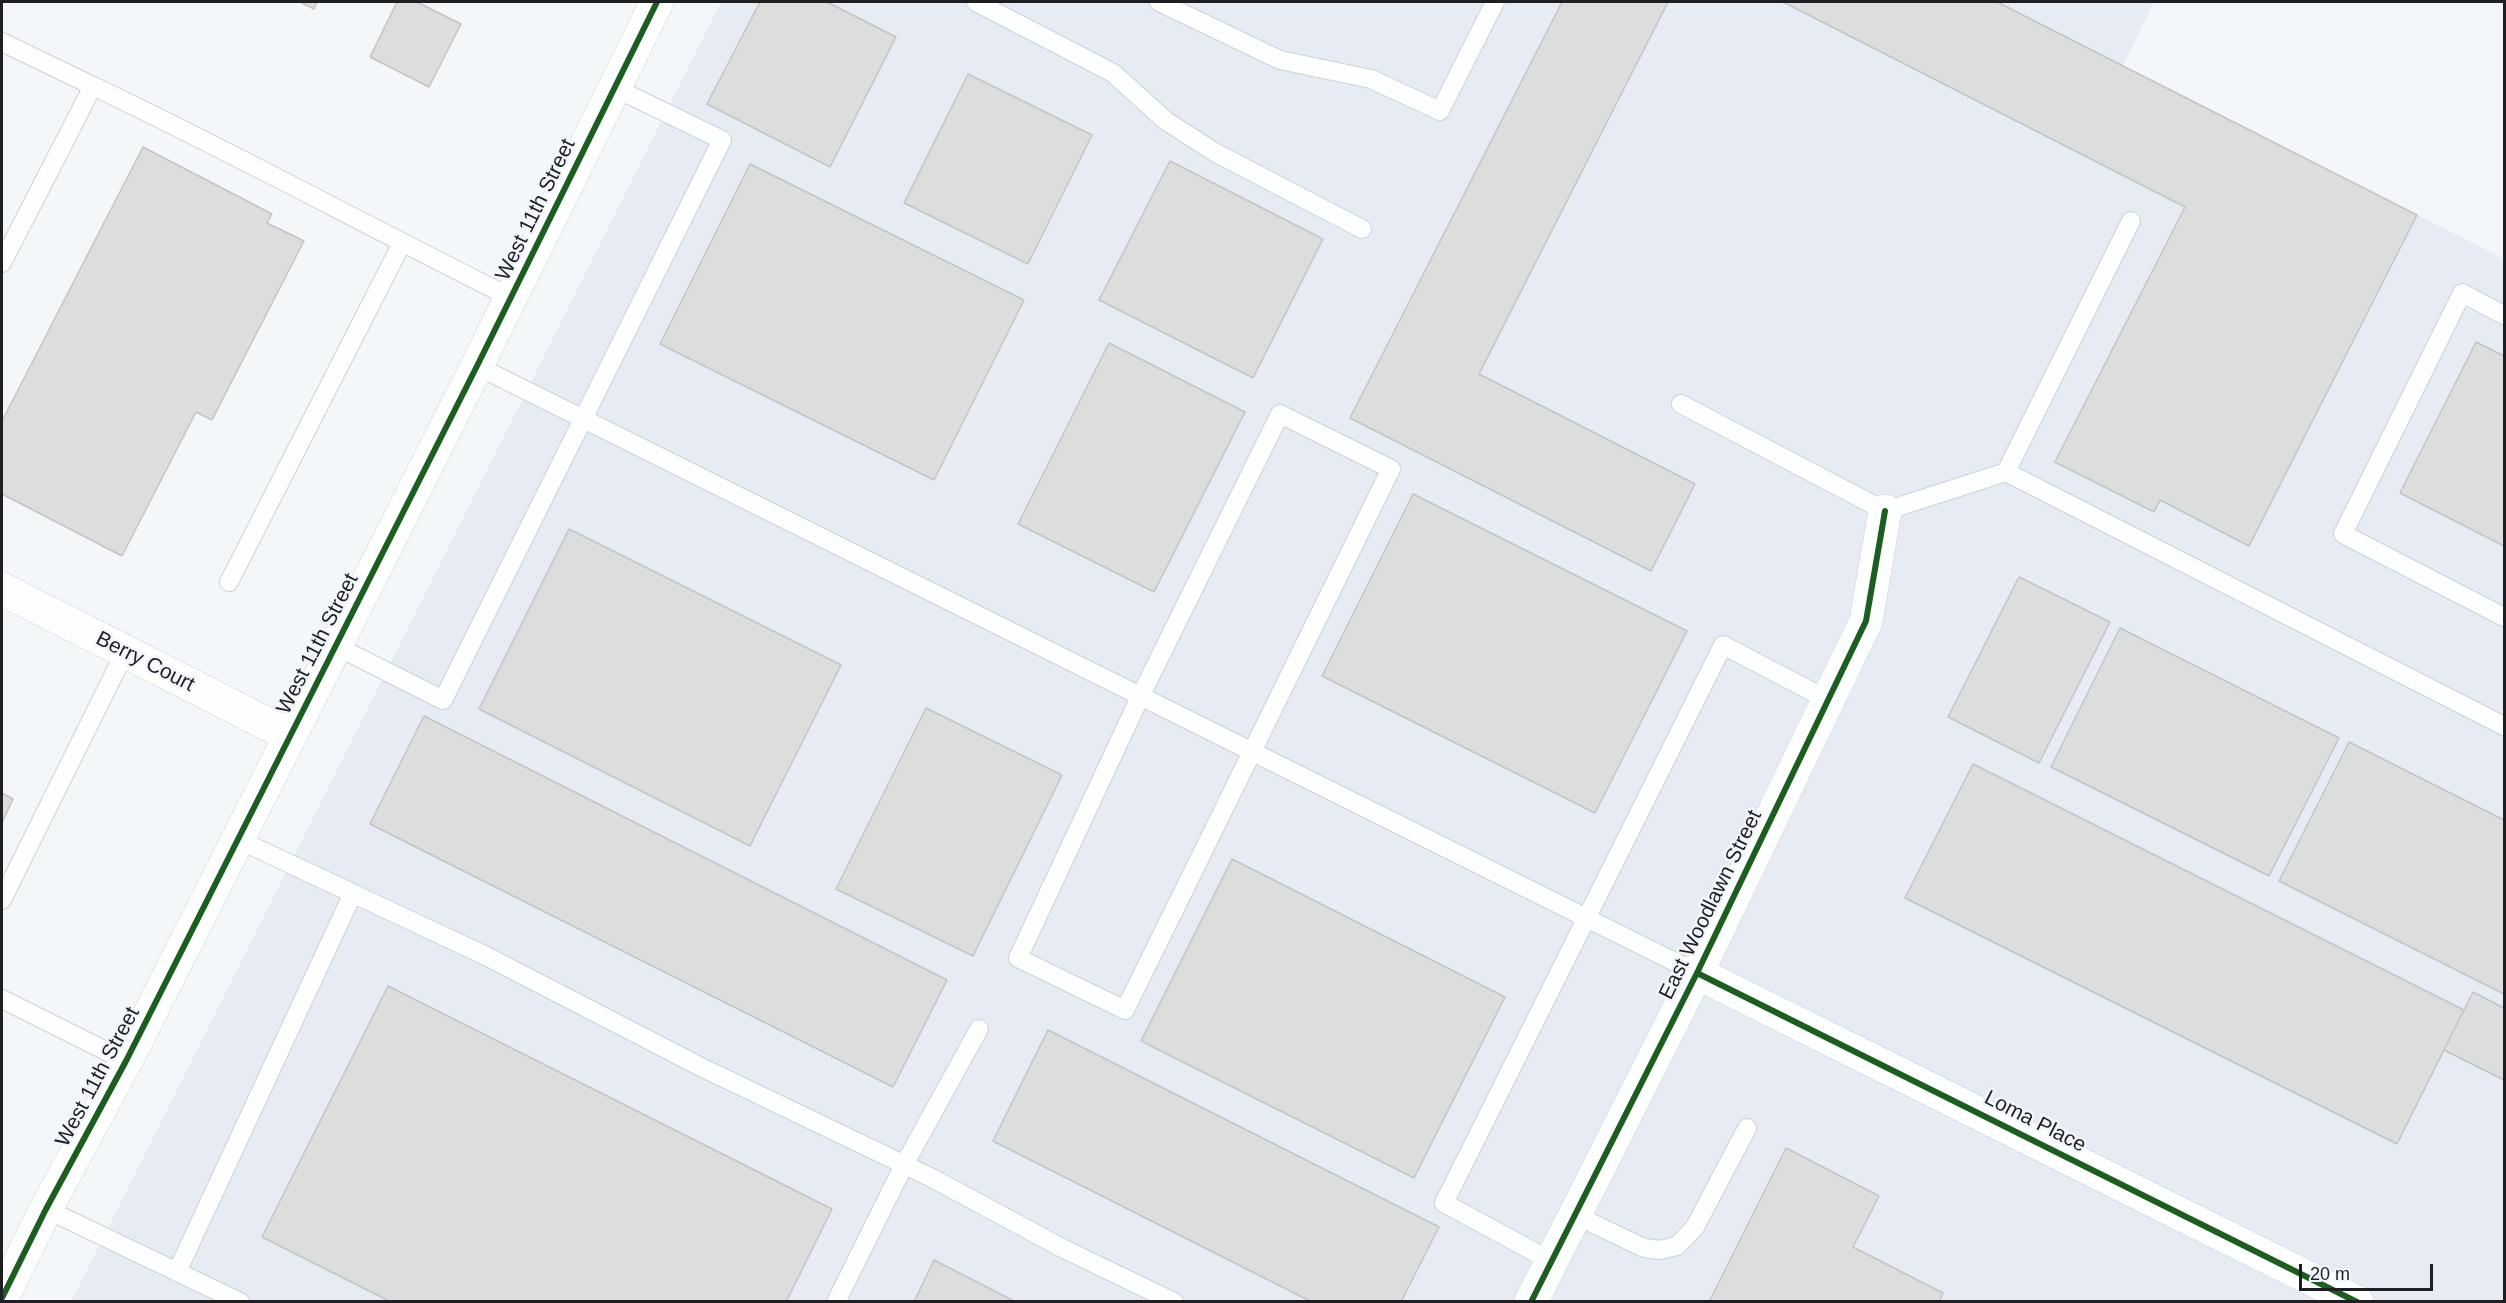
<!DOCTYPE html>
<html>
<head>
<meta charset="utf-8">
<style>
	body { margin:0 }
	#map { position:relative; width:2506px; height:1303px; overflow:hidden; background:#f4f7fa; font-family:Arial,sans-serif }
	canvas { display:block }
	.frame { position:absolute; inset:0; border:3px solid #1e1f22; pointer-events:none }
	.scale { position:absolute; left:2299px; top:1264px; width:134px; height:27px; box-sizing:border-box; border:3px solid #1e1f22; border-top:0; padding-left:8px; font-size:18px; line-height:21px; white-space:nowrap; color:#1e1f22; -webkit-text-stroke:4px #f2f6fc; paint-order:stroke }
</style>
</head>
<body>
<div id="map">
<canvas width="2506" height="1303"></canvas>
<div class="frame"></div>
<div class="scale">20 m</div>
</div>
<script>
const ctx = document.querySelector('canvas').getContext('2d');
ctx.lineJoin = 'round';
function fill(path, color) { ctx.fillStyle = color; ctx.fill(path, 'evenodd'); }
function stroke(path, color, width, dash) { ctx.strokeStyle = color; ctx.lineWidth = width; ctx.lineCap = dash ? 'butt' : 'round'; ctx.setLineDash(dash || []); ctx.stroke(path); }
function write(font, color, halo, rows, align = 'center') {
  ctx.font = font + ' Arial,sans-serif'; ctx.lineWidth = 5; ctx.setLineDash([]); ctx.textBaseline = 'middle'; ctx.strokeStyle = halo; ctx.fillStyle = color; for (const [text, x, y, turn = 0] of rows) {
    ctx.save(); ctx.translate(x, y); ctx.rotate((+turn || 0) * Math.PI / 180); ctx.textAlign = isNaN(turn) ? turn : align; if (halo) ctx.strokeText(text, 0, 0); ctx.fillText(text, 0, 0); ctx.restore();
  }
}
const built = new Path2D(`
	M721,2h1433l-31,64 381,193v1042l-2433,1z`);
const building = new Path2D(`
	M300,2h17l-3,7z
	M397,2h20l44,22 -32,63 -59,-30z
	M760,2h67l69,35 -66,130 -123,-63z
	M1562,2h106l-189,372 216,110 -44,87 -301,-153z
	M1783,2h214l420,213 -168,331 -89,-46 -6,12 -99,-50 130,-255z
	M968,74l124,61 -64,129 -124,-61z
	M143,147l129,67 -5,9 37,18 -92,179 -16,-8 -74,144 -120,-62v-73z
	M1170,161l153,78 -70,139 -154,-78z
	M750,164l274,136 -90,180 -274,-136z
	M2476,342l28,14v190l-104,-53z
	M1109,343l136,69 -91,180 -136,-68z
	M1413,494l274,137 -92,182 -273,-137z
	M569,529l272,136 -91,181 -271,-137z
	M2019,577l91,45 -71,141 -91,-46z
	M2120,628l219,110 -70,138 -218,-109z
	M926,708l136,67 -89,181 -137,-67z
	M424,716l523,264 -54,107 -523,-263z
	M2349,742l155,78v174l-225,-113z
	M1973,764l491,246 -67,134 -492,-246z
	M2,793l11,6 -11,24z
	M1232,859l273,138 -91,181 -273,-137z
	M388,986l444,223 -46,93h-395l-129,-65z
	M2473,992l31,16v72l-60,-30z
	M1048,1030l391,197 -38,75h-89l-319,-161z
	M1786,1148l93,48 -26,51 90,46 -4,9h-230z
	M934,1260l82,42h-102z`);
const service = new Path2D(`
	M976,2l137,71 53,48 50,32 146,76
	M1159,2l121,58 91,19 69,32 55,-109
	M2,42l91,44 -91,177
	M93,86c141,67 278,142 417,211
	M2131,221l-125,251 498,254
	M2504,315l-42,-22 -119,241 161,83
	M477,366l1220,607
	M1681,404l204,107 121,-39
	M1280,414l111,55 -266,541 -107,-52 123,-263z
	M229,582l173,-339
	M336,646l107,54 279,-560 -107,-52
	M237,839l249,117 215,111 231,111 130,70 112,54
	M2,900l123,-248
	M2,999l124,62
	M46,1209l194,93
	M1575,1215l69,33 16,2 17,-4 18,-19 52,-99
	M1551,1261l-107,-58 279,-558 105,55
	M177,1272l176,-379
	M836,1302l68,-137 75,-136`);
const minor = new Path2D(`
	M2,589l287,146
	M1697,973l660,329
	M1531,1302l166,-329 169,-352 19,-110`);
const tertiary = new Path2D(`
	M2,1298l44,-89 80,-148 351,-695 180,-364`);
const cycleway = new Path2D(`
	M1697,973l660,329
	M2,1298l44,-89 80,-148 351,-695 180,-364
	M1531,1302l166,-329 169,-352 19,-110`);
const streetNames = [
	["West 11th Street",536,210,-64],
	["West 11th Street",318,644,-63],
	["Berry Court",145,662,27],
	["East Woodlawn Street",1711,905,-64],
	["West 11th Street",98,1077,-62],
	["Loma Place",2035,1122,27]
];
fill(built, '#e6ebf4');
fill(building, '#dcdddd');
stroke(building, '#c4c4c4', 1.5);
stroke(service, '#cfd2d4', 20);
stroke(minor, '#cfd2d4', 34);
stroke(tertiary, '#cfd2d4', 34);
stroke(service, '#fdfefe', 18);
stroke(minor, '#fdfefe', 33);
stroke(tertiary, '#fdfefe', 33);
stroke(cycleway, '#1b5e20', 6);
write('21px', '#1e1f22', '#f2f6fc', streetNames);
</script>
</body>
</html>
